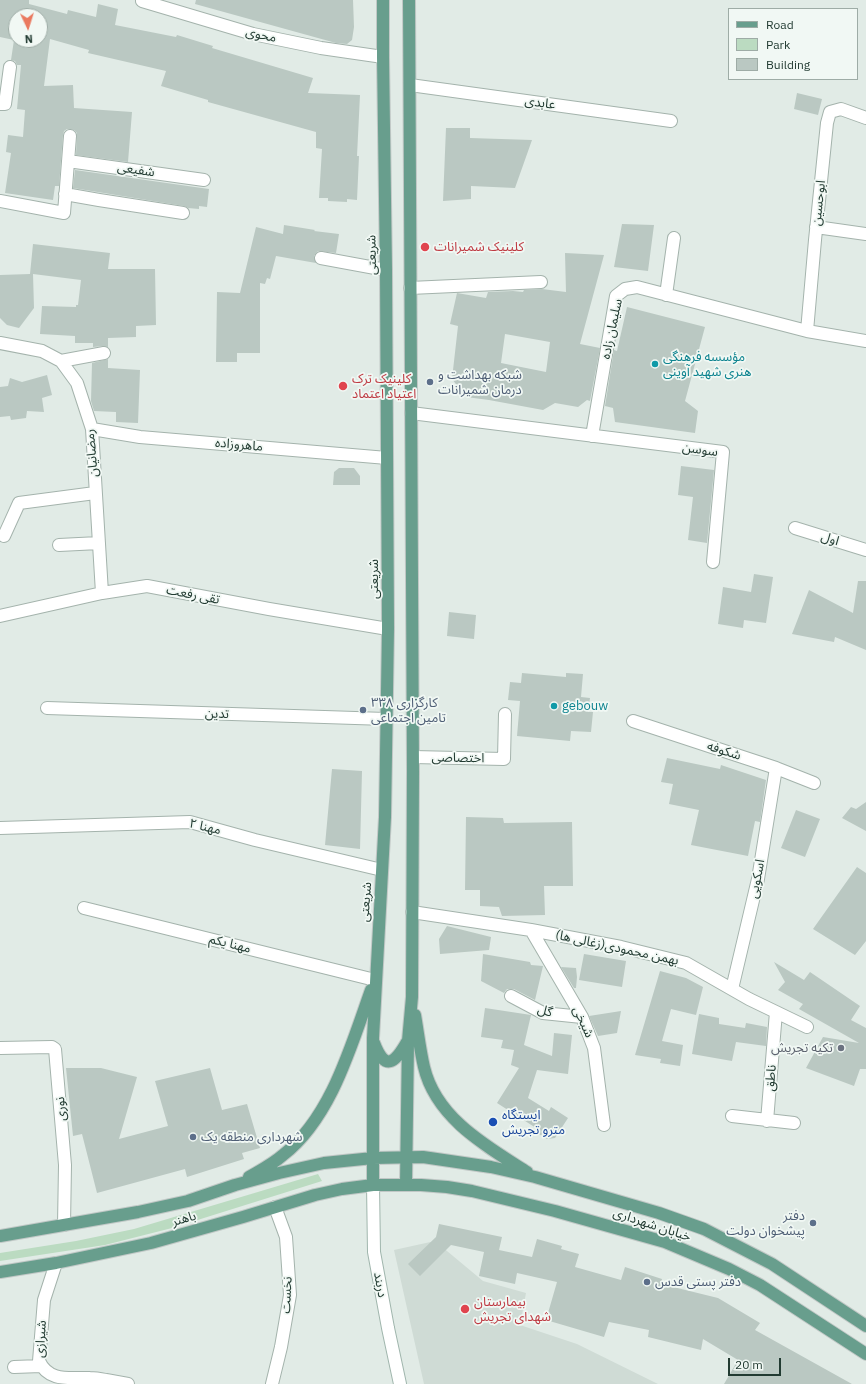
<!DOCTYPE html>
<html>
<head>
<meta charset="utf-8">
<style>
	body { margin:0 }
	#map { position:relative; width:866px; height:1384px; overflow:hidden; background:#e1ebe6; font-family:"IBM Plex Sans",sans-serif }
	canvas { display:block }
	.legend { position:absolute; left:728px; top:8px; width:130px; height:72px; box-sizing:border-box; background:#f1f8f4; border:1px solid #9eaca6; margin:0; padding:5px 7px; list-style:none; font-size:12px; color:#223b32 }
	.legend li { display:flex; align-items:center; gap:8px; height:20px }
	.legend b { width:20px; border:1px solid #9eaca6 }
	.north { position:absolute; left:8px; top:8px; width:40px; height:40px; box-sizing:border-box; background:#f1f8f4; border:1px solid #9eaca6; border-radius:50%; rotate:176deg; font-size:11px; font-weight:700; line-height:16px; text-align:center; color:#223b32 }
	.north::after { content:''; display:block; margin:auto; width:14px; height:18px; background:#ea795f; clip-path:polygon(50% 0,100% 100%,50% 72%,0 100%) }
	.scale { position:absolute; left:728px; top:1358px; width:53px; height:18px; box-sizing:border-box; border:2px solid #223b32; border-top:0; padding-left:5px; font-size:12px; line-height:14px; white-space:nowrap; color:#223b32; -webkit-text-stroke:3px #f1f8f4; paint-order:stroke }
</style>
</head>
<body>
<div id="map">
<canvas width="866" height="1384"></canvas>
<ul class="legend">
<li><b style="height:5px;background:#689e8d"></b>Road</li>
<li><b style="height:11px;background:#bbdbc1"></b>Park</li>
<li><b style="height:11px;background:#bac8c2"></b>Building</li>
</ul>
<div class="north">N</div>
<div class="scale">20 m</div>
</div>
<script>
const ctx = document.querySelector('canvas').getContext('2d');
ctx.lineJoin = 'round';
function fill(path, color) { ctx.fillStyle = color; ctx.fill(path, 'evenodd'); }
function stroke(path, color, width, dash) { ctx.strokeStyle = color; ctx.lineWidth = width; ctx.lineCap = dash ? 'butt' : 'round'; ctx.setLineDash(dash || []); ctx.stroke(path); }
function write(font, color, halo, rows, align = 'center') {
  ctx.font = font + ' "IBM Plex Sans","Noto Sans Arabic",sans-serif'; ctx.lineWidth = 3.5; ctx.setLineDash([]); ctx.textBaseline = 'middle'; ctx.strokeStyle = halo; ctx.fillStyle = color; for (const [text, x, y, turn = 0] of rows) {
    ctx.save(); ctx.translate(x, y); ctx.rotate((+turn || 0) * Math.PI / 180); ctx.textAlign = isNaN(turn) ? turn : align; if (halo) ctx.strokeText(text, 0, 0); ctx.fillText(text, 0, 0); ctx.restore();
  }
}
const built = new Path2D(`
	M435,1241l48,40 43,12 -6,32 57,19 81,40h-234l-30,-134z`);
const green = new Path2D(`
	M318,1174l4,7 -150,47 -67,17 -105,16v-8l76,-12 58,-12z`);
const building = new Path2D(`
	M0,0h29v4l38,10 1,-4 28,7 2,-13 20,5 -3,16 61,12 1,-2 36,11 -1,2 101,30 -5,15 52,2 -3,61h2l-2,44 -10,-1v3l-19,-1v-3h-9l3,-49 -6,-1v-16l-108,-30v-2l-47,-14 5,-15 -78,-18 1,-3 -39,-11 -6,47 29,-1 1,23 58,4 -4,50 -52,-7 1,-22 -3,-3 -7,-1 -3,2 -1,4 -4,51h-4l-2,14 -48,-7 6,-40 -5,-1 2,-17 15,2 2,-27 -8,-1 4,-44h-4l-2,-4 -4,-1 3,-20 -14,-3zM16,16h24v24h-24z
	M196,0h157l1,27 -2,13 -5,4 -11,-1 -141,-39z
	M797,93l25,6 -4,16 -24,-6z
	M446,128h24v10l62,2 -17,48 -44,-2v13l-28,2z
	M75,170l134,19 -2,18 -8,-1v3l-11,-1 -4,-2 -111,-18z
	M622,224l32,1 -6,46 -34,-4z
	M284,225l31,5 -1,1 25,3 -3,19 -18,-2 -4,5 2,7 -40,-7 -6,23 -3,-1 -2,6 -5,-1v70h-23v9h-21l1,-70 23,1 16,-66 27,7z
	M33,244l77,9 -2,16h47l1,56 -20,1v11l-28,1v9l-5,-1 -10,1v-4h-18v-7l-35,-2 2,-28 34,1v-2h2l3,-25 -48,-6 1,34 -15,20 -12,-3 -7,-7v-43l30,-1z
	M565,253l39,2 -24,89 20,4 -10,53 -3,-1 -9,7 -23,-4 -12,7 -54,-10 -23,-3 -14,-18 6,-53 -8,-2 7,-31 29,5 2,-6 25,-1 10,1 1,-2 18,-1 24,3zM505,334l45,8 -4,30 -45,-9z
	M627,307l78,20 -20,74 13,10 -3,22 -80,-11 -2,-14 -8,-2 9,-56 3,1z
	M108,359v9l32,2 -2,53 -22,-1v-10l-22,-1 -3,-10 1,-38z
	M47,375l5,20 -10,3 2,14 -17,-1 -1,7 -15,2 -1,-4 -10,1v-30l8,-1 2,-8 12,4z
	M681,466l33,4 -7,73 -19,-3 5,-43 -15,-2z
	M339,468h15l6,8v9h-27l1,-13z
	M754,574l19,3 -7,46 -22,-3 -1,8 -25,-4 5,-37 28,5z
	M858,581h8v69l-31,-13 -1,5 -42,-8 17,-44 44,23z
	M449,612l27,3 -2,24 -27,-3z
	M522,673l44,4v-4l17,1 -2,23 9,1 -2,14h5l-2,20 -20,-1 -1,10 -53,-5 3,-35 -12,-1 2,-18 11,1z
	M667,758l53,11 1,-4 45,15 -6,42 -5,-1 -7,35 -57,-11 8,-35 -30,-6 4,-20 -12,-2z
	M332,769l30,2 -2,78 -35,-4z
	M866,802v29l-24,-13 9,-11 5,2z
	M796,810l24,9 -15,38 -24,-9z
	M466,817l37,1 1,5 68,-1 1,64h-29l1,29 -43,1 -3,-9 -19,-1v-16h-15z
	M857,867l9,6v68l-11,14 -42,-26z
	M447,926l44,11 -2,13 -49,4 -1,-15z
	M483,954l47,8 1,3 12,1 -8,34 -21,-11h-7l-3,4 -23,-12z
	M584,954l42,7 -4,26 -43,-7z
	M774,962l30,18 6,-8 50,34 -9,14 15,8v41h-6l-6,17 -48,-18 17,-31 36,6 -60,-34 4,-5 -25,-14 7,-8z
	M561,967l15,1 1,9 -1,11h-2z
	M660,971l26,7 17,9 -7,28 -25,-6 -9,32 21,4 -3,21 -20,-3 1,-4 -26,-4z
	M485,1008l46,7 -7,30 28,11 2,-23 18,2 -4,39 -31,-4 -9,28 21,13 2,-4 17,11 -13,20 -8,1 -13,-8 2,-3 -39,-25 22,-35 -8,-3 3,-15 -13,-2 2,-8 -22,-3z
	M621,1011l-4,22 -19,3 -9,-20z
	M699,1014l20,4v6l26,4 1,-5 21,4 -1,19 -30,-4 -4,19 -40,-7z
	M66,1068h35l36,9 -18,62 49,-13 -13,-45 55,-13 12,42 25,-6 13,44 -18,5 2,6 -57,18 -2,-8 -88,24 -15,-59 -9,2z
	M439,1224l63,13 -3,13 33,7 5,-18 25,7 -1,3 18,5 -4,13 46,13 4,-13 37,12 -1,5 57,14 42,25 -5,7 97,54h-128l14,-24 -35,-21 -2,11 -53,-13 1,-7 -40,-8 -5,15 -58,-17 11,-38 -40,-9 -2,11 -36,-8 5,-24 -33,-7 -31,31 -12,-12 28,-27z`);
const minor = new Path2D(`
	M142,1l111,33 68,14 62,9
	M410,85l261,36
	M0,104h5l5,-37
	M68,161l136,19
	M65,194l34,6 84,13
	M0,201l64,12 6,-77
	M816,227l50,7
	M321,258l65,12
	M410,288l131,-6
	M666,295l8,-57
	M807,331l8,-91 12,-117 3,-11 11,-3 25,9
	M0,343l42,8 19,10 16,22 15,46 10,164
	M61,361l43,-8
	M411,413l312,39 -10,110
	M92,429l48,8 247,21
	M592,436l24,-140 9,-7 12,-2 170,44 59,10
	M795,528l71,22
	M4,536l15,-33 76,-10
	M59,545l40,-2
	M0,616l102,-23 45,-7 122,23 119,20
	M47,708l339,11
	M633,721l143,47 38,15
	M413,757l91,2 1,-45
	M0,828l190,-6 65,18 127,30
	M84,908l291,72
	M412,912l119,18 90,17 65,16 63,36 58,28
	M531,930l51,87 12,31 10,77
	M732,989l26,-110 18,-111
	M511,996l32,17 39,4
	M0,1048l52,-1 3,2 10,116 -1,60
	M732,1116l62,7
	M767,1121l9,-109
	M56,1263l-12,37 -5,61c10,22 32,16 51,17 5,0 11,1 16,2l3,4
	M14,1367l27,-1
	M106,1380l22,4
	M272,1384l9,-37 9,-52 -4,-58 -11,-30`);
const secondary = new Path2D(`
	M373,1185l1,67 14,76 12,56`);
const primary = new Path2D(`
	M415,1015c3,17 5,35 9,52 12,51 62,79 103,105
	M374,1043c11,29 21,20 33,-1
	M249,1177c12,-7 24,-13 34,-22 48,-37 68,-109 88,-165
	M373,1185v-147l12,-221 3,-188 -2,-359 -3,-213v-57
	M406,1185l2,-144 4,-44 1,-226 -4,-771
	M0,1236l138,-24 50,-11 47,-16 44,-12 45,-10 49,-5 50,-1 68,10 44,10 124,36 45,16 68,35 94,62
	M0,1272l56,-9 95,-20 92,-26 72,-22 27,-6 31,-4h48l26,2 25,4 83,20 110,31 64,27 31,16 106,69`);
const markers = [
	[425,247,5,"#e0444e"],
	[655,364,4,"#0f9aa8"],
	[430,382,4,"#5c6f8a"],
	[343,386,5,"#e0444e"],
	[554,706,4,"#0f9aa8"],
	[363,710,4,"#5c6f8a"],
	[841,1048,4,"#6b7280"],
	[493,1122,5,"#1a4fb4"],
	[193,1137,4,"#5c6f8a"],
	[813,1223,4,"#5c6f8a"],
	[647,1282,4,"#5c6f8a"],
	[465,1309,5,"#e0444e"]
];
const streetNames = [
	["محوی",261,35,13],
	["عابدی",540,103,8],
	["شفیعی",136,170,8],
	["ابوحسین",819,203,-84],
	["شریعتی",372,255,-91],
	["سلیمان زاده",612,329,-78],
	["ماهروزاده",239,445,5],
	["سوسن",700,450,8],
	["رمضانیان",92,453,-95],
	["اول",830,539,18],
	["شریعتی",374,579,-90],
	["تقی رفعت",193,595,11],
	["تدین",217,714,2],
	["شکوفه",724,751,18],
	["اختصاصی",458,758,1],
	["مهنا ۲",205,827,13],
	["اسکویی",757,879,-79],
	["شریعتی",366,902,-86],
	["مهنا یکم",230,944,14],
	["بهمن محمودی(زغالی ها)",617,948,12],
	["گل",545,1011,16],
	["شیخی",583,1022,65],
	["ناطق",771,1078,-85],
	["نوری",61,1109,-94],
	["باهنر",184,1219,-16],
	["خیابان شهرداری",652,1225,18],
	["دربند",380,1285,80],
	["نخست",287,1295,-87],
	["شیرازی",41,1339,-86]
];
const healthNames = [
	["کلینیک شمیرانات",434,247],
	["کلینیک ترک",352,379],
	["اعتیاد اعتماد",352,394],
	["بیمارستان",474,1302],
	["شهدای تجریش",474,1317]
];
const cultureNames = [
	["مؤسسه فرهنگی",663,357],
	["هنری شهید آوینی",663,372],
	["gebouw",562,706]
];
const serviceNames = [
	["شبکه بهداشت و",438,375],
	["درمان شمیرانات",438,390],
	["کارگزاری ٣٣٨",371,703],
	["تامین اجتماعی",371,718],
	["شهرداری منطقه یک",201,1137],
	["دفتر",805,1216,"right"],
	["پیشخوان دولت",805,1231,"right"],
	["دفتر پستی قدس",655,1282]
];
const worshipNames = [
	["تکیه تجریش",833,1048]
];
const transitNames = [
	["ایستگاه",502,1115],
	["مترو تجریش",502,1130]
];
fill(built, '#cfdbd5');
fill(green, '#bbdbc1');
fill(building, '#bac8c2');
stroke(minor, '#a4b3ac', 14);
stroke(secondary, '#a0b6ad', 14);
stroke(primary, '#c1c8c6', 14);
stroke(minor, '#fff', 12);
stroke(secondary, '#fff', 12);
stroke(primary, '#689e8d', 12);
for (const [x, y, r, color] of markers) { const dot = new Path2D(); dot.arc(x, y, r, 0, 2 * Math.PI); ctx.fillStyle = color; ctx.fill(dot); stroke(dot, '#f1f8f4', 1.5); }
write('13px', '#223b32', '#f1f8f4', streetNames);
write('13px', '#be3a42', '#f1f8f4', healthNames, 'left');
write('13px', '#0d838f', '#f1f8f4', cultureNames, 'left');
write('13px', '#4e5e75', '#f1f8f4', serviceNames, 'left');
write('13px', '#5b616d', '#f1f8f4', worshipNames, 'right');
write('13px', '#164399', '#f1f8f4', transitNames, 'left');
</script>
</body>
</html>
